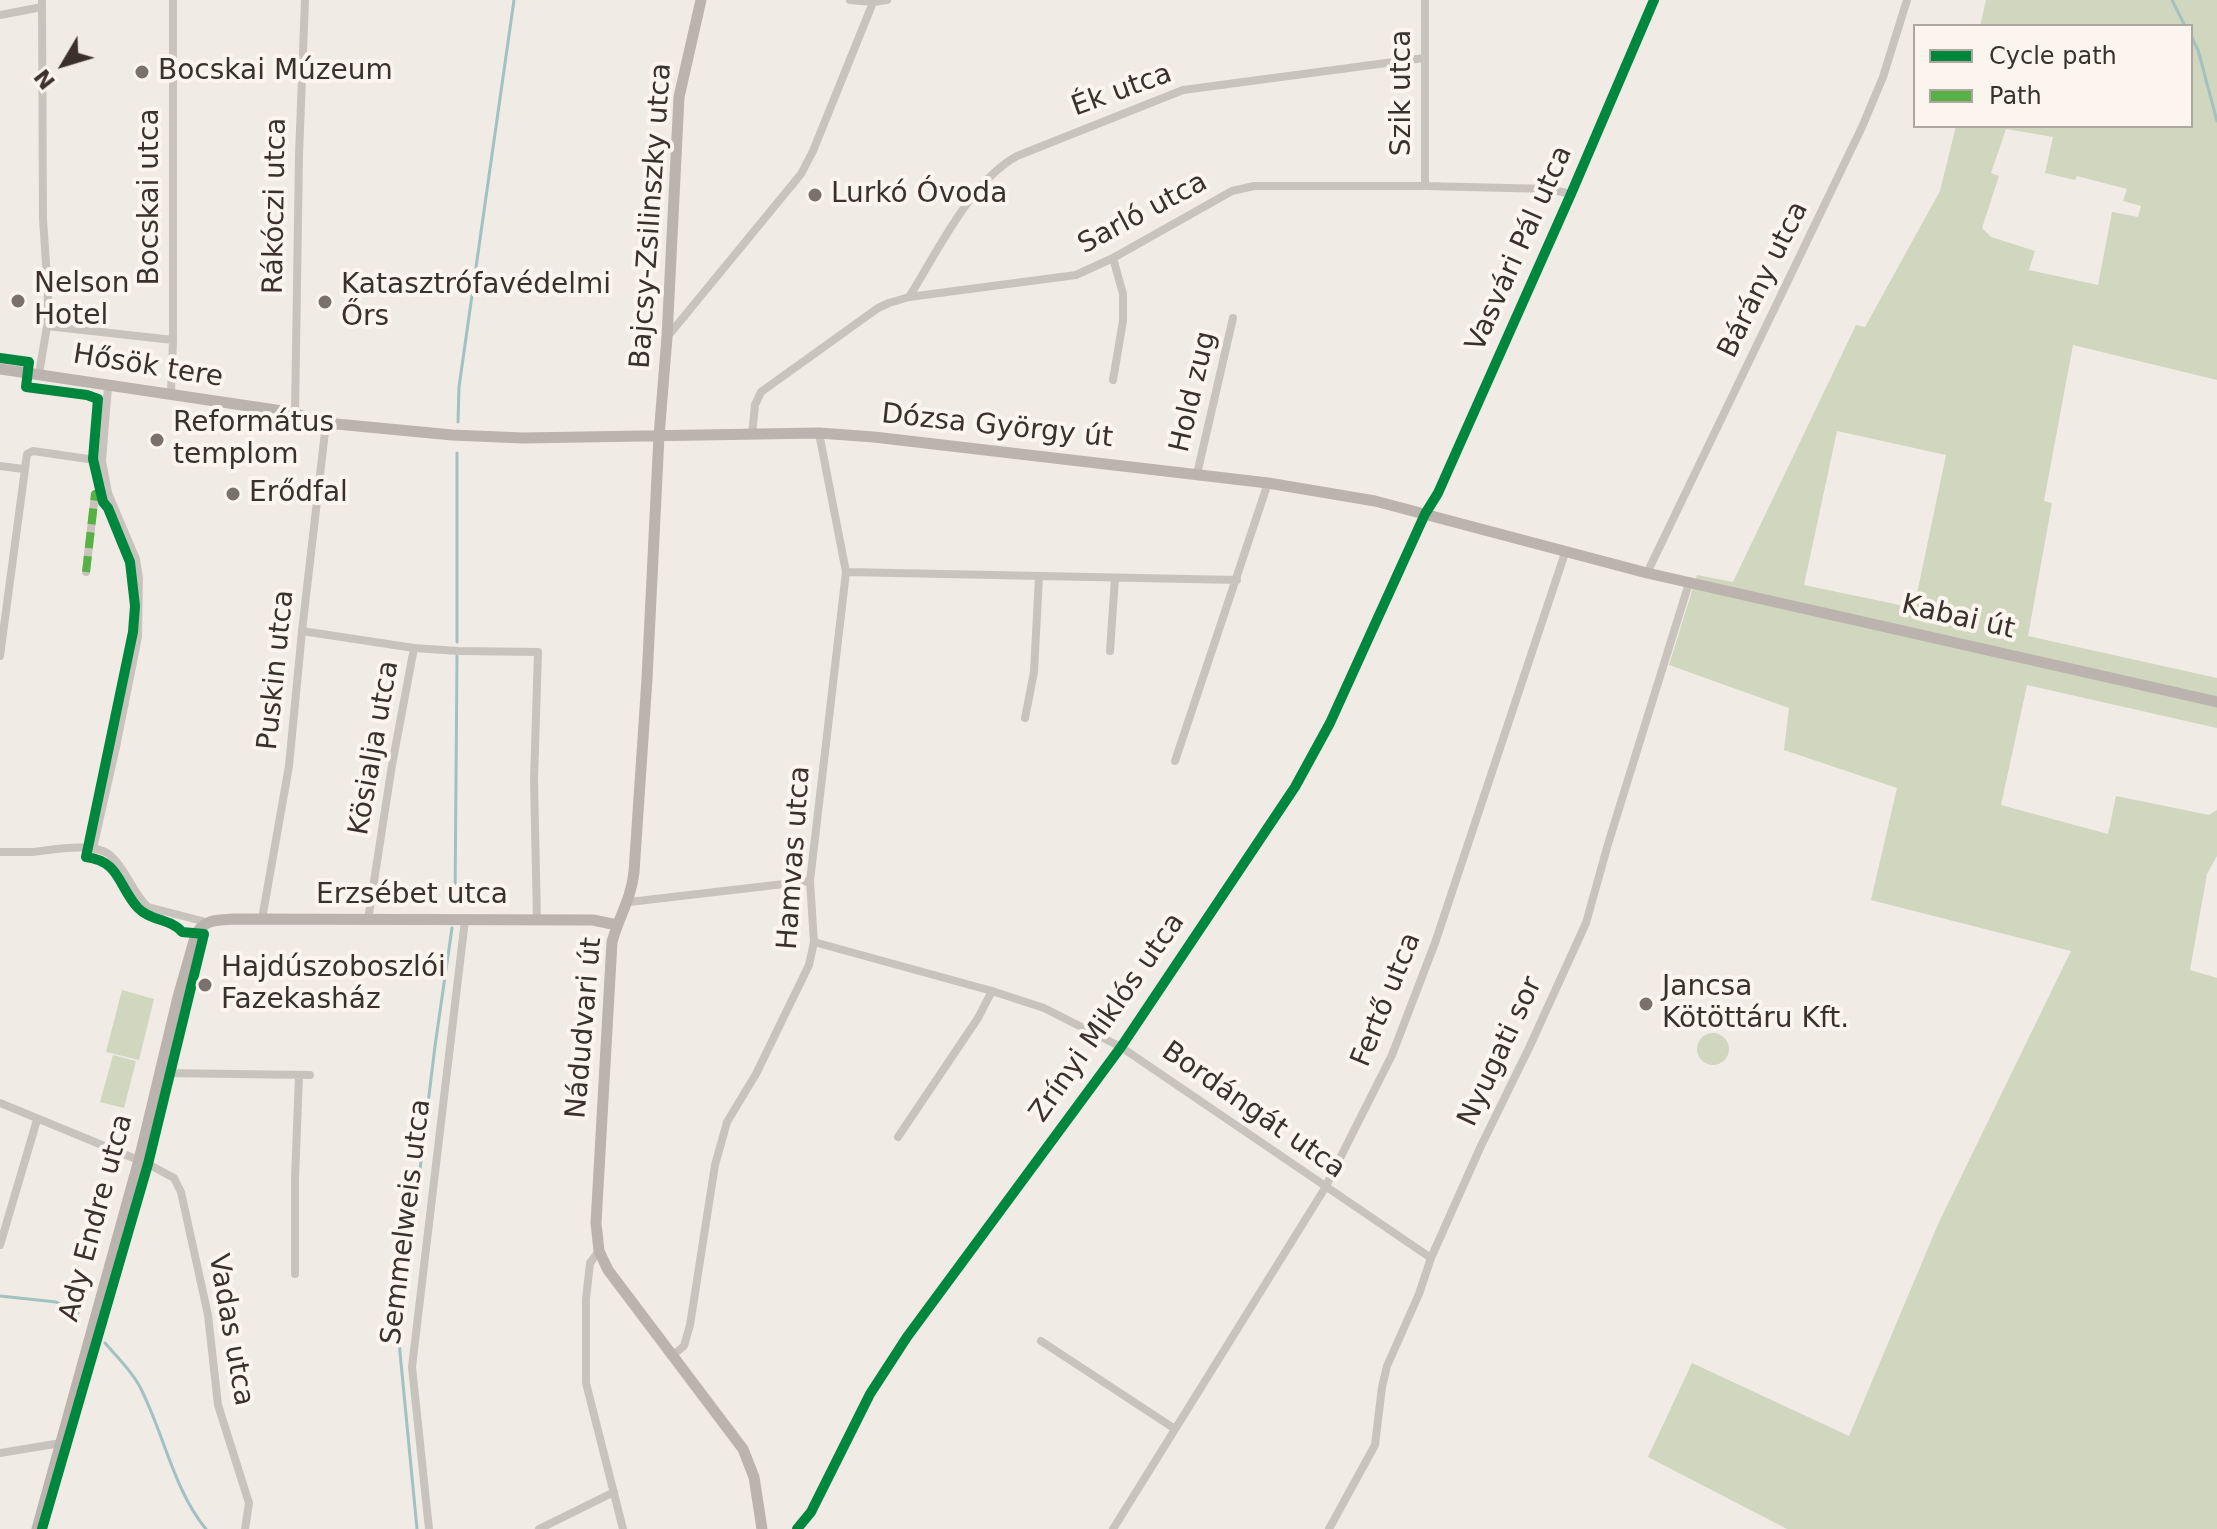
<!DOCTYPE html>
<html>
<head>
<meta charset="utf-8">
<style>
	body { margin:0 }
	#map { position:relative; width:2217px; height:1529px; overflow:hidden; background:#f0ebe5; font-family:"DejaVu Sans",sans-serif }
	canvas { display:block }
	.legend { position:absolute; left:1913px; top:24px; width:280px; height:104px; box-sizing:border-box; background:#fbf5ee; border:2px solid #aea6a0; margin:0; padding:10px 14px; list-style:none; font-size:24px; color:#3b302b }
	.legend li { display:flex; align-items:center; gap:16px; height:40px }
	.legend b { width:40px; border:2px solid #aea6a0 }
	.north { position:absolute; left:24px; top:24px; width:80px; height:80px; -webkit-text-stroke:6px #fbf5ee; paint-order:stroke; rotate:232deg; font-size:22px; font-weight:700; line-height:32px; text-align:center; color:#3b302b }
	.north::after { content:''; display:block; margin:auto; width:28px; height:36px; background:#3b302b; clip-path:polygon(50% 0,100% 100%,50% 72%,0 100%) }
</style>
</head>
<body>
<div id="map">
<canvas width="2217" height="1529"></canvas>
<ul class="legend">
<li><b style="height:10px;background:#00873e"></b>Cycle path</li>
<li><b style="height:10px;background:#57b246"></b>Path</li>
</ul>
<div class="north">N</div>
</div>
<script>
const ctx = document.querySelector('canvas').getContext('2d');
ctx.lineJoin = 'round';
function fill(path, color) { ctx.fillStyle = color; ctx.fill(path, 'evenodd'); }
function stroke(path, color, width, dash) { ctx.strokeStyle = color; ctx.lineWidth = width; ctx.lineCap = dash ? 'butt' : 'round'; ctx.setLineDash(dash || []); ctx.stroke(path); }
function write(font, color, halo, rows, align = 'center') {
  ctx.font = font + ' "DejaVu Sans",sans-serif'; ctx.lineWidth = 8; ctx.setLineDash([]); ctx.textBaseline = 'middle'; ctx.strokeStyle = halo; ctx.fillStyle = color; for (const [text, x, y, turn = 0] of rows) {
    ctx.save(); ctx.translate(x, y); ctx.rotate((+turn || 0) * Math.PI / 180); ctx.textAlign = isNaN(turn) ? turn : align; if (halo) ctx.strokeText(text, 0, 0); ctx.fillText(text, 0, 0); ctx.restore();
  }
}
const green = new Path2D(`
	M1986,0h231v380l-144,-35 -29,156 8,2 -24,133 189,42v50l-190,-43 -26,120 107,29 8,-38 93,19 8,-5v46l-10,18 -17,96 27,8v551h-430l-139,-72 44,-94 157,73 90,-214 132,-271 -200,-51 26,-112 -113,-38 5,-42 -120,-43 28,-90 36,7 123,-257 9,2 75,-136 16,-65h235v-100h-211zM2006,129l47,8 -8,36 30,7 2,-4 50,13 -4,12 18,5 -3,11 -26,-5 -14,73 -69,-15 6,-19 -44,-14 -9,-9 17,-52 -8,-3zM1837,431l109,24 -32,153 -110,-23z
	M122,990l32,9 -15,61 -33,-8z
	M1697 1049a16 16 0 1 1 32 0a16 16 0 1 1-32 0Z
	M113,1055l23,6 -12,47 -24,-6z`);
const stream = new Path2D(`
	M2172,0l13,26
	M2191,36l7,14 19,71
	M458,422l1,-35 55,-387
	M457,453v189
	M455,904l2,-248
	M0,1296l56,6 22,11
	M105,1343c12,14 27,28 35,44 23,44 34,104 66,142
	M417,1529l-18,-187 36,-296 17,-118`);
const street = new Path2D(`
	M850,0l23,2 14,-2
	M0,15l42,-8
	M1425,186v-186
	M909,297c29,-46 61,-115 108,-141l166,-66 241,-32
	M47,326l126,14
	M668,336l133,-162 12,-23 61,-151
	M39,374l8,-48 1,-33 -5,-74 -1,-219
	M1113,380l10,-59v-27l-10,-36
	M171,394l2,-54v-340
	M295,414l4,-259 6,-155
	M752,435l3,-30 6,-13 117,-84 11,-5 20,-6 167,-22 37,-17 119,-67 22,-5h171l124,3 22,5
	M0,466l24,3
	M1197,474l36,-156
	M86,572l9,-78 6,-2
	M846,572l391,8
	M1647,573l215,-446 21,-50 24,-77
	M302,631l112,17 44,3 80,1 -4,128 3,140
	M1110,651l5,-73
	M0,656l27,-202 6,-3 69,10
	M1025,718l9,-46 5,-95
	M1175,761l93,-278
	M93,848l23,-101 22,-110 1,-59 -3,-19 -28,-66 -6,-32 6,-75
	M0,852c10,0 21,0 32,0 20,-2 63,-11 79,4 16,14 21,37 37,51l58,15
	M629,902l181,-21
	M262,919l27,-153 13,-135 24,-208
	M368,920l24,-155 22,-117
	M814,942l178,49 52,17 77,39 310,211
	M160,1073l150,2
	M0,1103l148,61 26,14 7,14 27,123 10,90 31,98 -4,26
	M898,1137l80,-119 14,-27
	M0,1245l37,-125
	M599,1251l-9,12 -4,36v84l37,146
	M295,1274v-95l4,-104
	M1041,1341l134,88
	M673,1355l11,-9 6,-21 25,-160 7,-25 5,-18 29,-48 53,-109 5,-23 -4,-61 36,-309 -27,-139
	M0,1453l61,-10
	M429,1529l-17,-162 53,-447
	M539,1529l75,-37
	M797,1529l14,-17 59,-118 37,-57 214,-290 174,-260 35,-64 95,-209 13,-21 133,-299 83,-194
	M1113,1529l212,-341 67,-133 43,-112 130,-390
	M1329,1529l46,-84 7,-58 5,-21 32,-72 12,-36 49,-110 49,-100 57,-125 22,-79 81,-261`);
const secondary = new Path2D(`
	M701,0l-22,97 -12,240 -8,99 -12,243 -13,193c-3,28 -15,44 -22,70l-16,281 3,28 9,19 135,179 11,28 8,52
	M0,369l289,43 37,11 126,12 71,3 296,-5 55,4 394,46 107,18 272,72 570,129
	M37,1529l102,-369 39,-163 18,-63c9,-15 22,-14 39,-15l358,1 24,5`);
const quiet = new Path2D(`
	M86,572l9,-78 3,-1`);
const cycleway = new Path2D(`
	M0,358l29,4 -3,25 61,8 11,4 -5,60 10,43 5,6 22,54 5,44 -2,26 -47,225c34,4 32,29 52,51 12,13 34,11 44,24l22,2 -56,230 -106,365
	M797,1529l14,-17 59,-118 37,-57 214,-290 174,-260 35,-64 95,-209 13,-21 133,-299 83,-194`);
const markers = [
	[142,72,8,"#7a716c"],
	[815,195,8,"#7a716c"],
	[18,301,8,"#7a716c"],
	[325,302,8,"#7a716c"],
	[157,440,8,"#7a716c"],
	[233,494,8,"#7a716c"],
	[205,985,8,"#7a716c"],
	[1646,1004,8,"#7a716c"]
];
const poiNames = [
	["Bocskai Múzeum",158,72],
	["Lurkó Óvoda",831,195],
	["Nelson",34,285],
	["Hotel",34,317],
	["Katasztrófavédelmi",341,286],
	["Őrs",341,318],
	["Református",173,424],
	["templom",173,456],
	["Erődfal",249,494],
	["Hajdúszoboszlói",221,969],
	["Fazekasház",221,1001],
	["Jancsa",1662,988],
	["Kötöttáru Kft.",1662,1020]
];
const streetNames = [
	["Ék utca",1122,91,-20],
	["Szik utca",1403,93,-90],
	["Bocskai utca",151,197,-90],
	["Rákóczi utca",276,206,-89],
	["Sarló utca",1143,214,-28],
	["Bajcsy-Zsilinszky utca",652,216,-86],
	["Vasvári Pál utca",1520,249,-66],
	["Bárány utca",1764,280,-64],
	["Hősök tere",148,367,9],
	["Hold zug",1194,392,-77],
	["Dózsa György út",997,427,6],
	["Kabai út",1958,618,13],
	["Puskin utca",277,670,-84],
	["Kösialja utca",375,748,-80],
	["Hamvas utca",795,858,-86],
	["Erzsébet utca",412,896],
	["Fertő utca",1387,1000,-68],
	["Zrínyi Miklós utca",1108,1018,-55],
	["Nádudvari út",585,1028,-85],
	["Nyugati sor",1501,1052,-65],
	["Bordángát utca",1253,1111,35],
	["Ady Endre utca",97,1218,-75],
	["Semmelweis utca",407,1222,-83],
	["Vadas utca",230,1330,80]
];
fill(green, '#d1d6bf');
stroke(stream, '#a1c2c1', 3);
stroke(street, '#c9c3be', 8);
stroke(secondary, '#bab3ae', 11);
stroke(quiet, '#57b246', 8, [16, 8]);
stroke(cycleway, '#00873e', 10);
for (const [x, y, r, color] of markers) { const dot = new Path2D(); dot.arc(x, y, r, 0, 2 * Math.PI); ctx.fillStyle = color; ctx.fill(dot); stroke(dot, '#fbf5ee', 3); }
write('28px', '#3b302b', '#fbf5ee', poiNames, 'left');
write('28px', '#3b302b', '#fbf5ee', streetNames);
</script>
</body>
</html>
